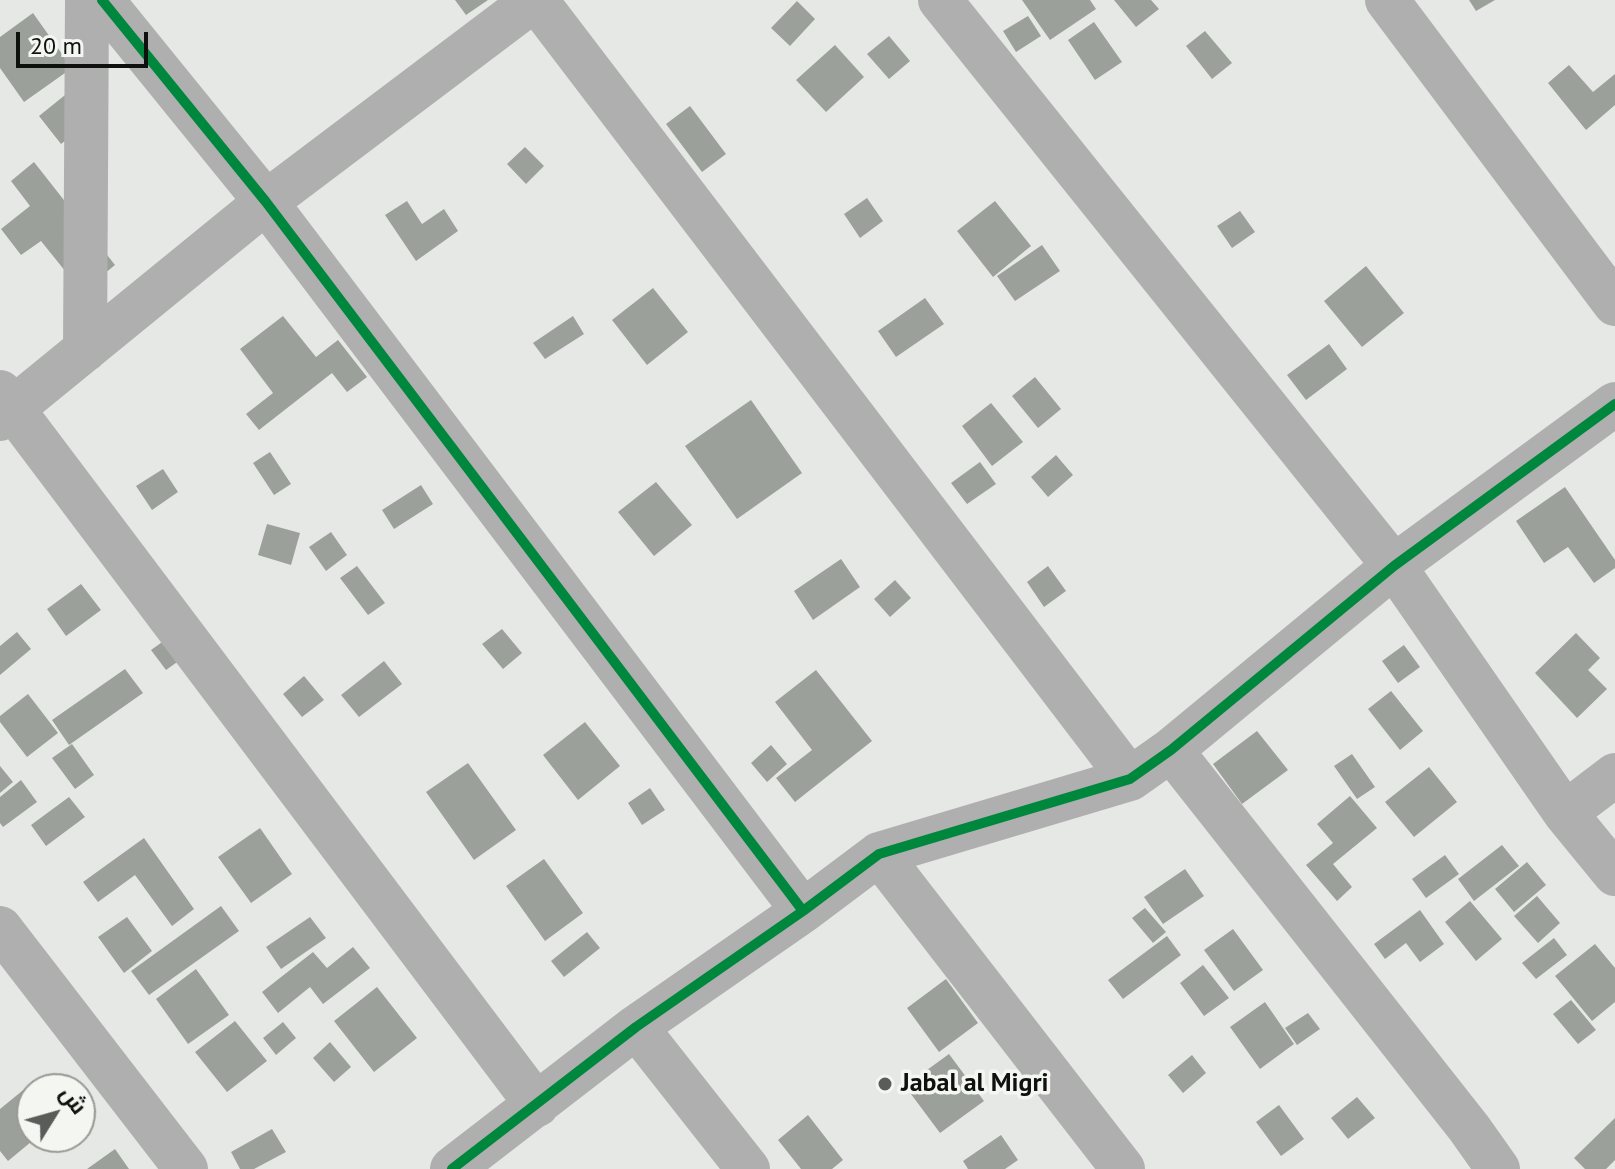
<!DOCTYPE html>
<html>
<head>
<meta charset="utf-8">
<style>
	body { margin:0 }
	#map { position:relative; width:1615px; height:1169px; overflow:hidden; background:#e6e8e5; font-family:"PT Sans",Cairo,sans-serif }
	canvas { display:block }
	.north { position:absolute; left:16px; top:1073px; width:80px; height:80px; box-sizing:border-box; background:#f3f6f1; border:2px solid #989a97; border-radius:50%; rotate:53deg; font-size:22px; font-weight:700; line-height:32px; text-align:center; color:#0f110f }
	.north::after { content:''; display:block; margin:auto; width:28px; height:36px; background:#5a5c5a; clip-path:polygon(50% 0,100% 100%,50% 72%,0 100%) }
	.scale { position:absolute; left:16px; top:32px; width:132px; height:36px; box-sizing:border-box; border:4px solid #0f110f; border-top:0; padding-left:10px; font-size:24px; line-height:28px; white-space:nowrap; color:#0f110f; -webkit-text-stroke:6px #f3f6f1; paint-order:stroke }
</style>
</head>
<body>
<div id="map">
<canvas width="1615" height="1169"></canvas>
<div class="north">ش</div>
<div class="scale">20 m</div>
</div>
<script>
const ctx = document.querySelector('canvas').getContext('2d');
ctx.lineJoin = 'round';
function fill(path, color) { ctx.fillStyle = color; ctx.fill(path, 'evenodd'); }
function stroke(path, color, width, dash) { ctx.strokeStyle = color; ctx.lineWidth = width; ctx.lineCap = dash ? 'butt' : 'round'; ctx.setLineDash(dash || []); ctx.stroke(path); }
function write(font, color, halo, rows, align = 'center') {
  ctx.font = font + ' "PT Sans",sans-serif'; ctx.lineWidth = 7; ctx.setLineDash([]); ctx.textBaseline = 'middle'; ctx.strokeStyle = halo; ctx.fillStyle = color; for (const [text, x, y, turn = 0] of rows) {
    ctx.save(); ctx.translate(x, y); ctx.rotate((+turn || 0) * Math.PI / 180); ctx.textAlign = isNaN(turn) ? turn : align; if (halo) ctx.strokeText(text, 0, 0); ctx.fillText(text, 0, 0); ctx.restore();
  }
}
const building = new Path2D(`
	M455,0h33l-22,15z
	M1022,0h68l6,9 -46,31z
	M1114,0h37l8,9 -23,18z
	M1469,0h26l-19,11z
	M797,1l18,18 -25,27 -19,-18z
	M33,13l39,55 -48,34 -24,-34v-31z
	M1028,16l13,20 -25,16 -13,-21z
	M1094,22l28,40 -27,18 -27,-40z
	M1205,31l27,32 -20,16 -26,-33z
	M889,36l21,25 -21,18 -22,-25z
	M835,45l29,32 -38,35 -30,-32z
	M1569,65l24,27 22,-18v31l-29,25 -38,-47z
	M85,79l22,29 -46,36 -22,-28z
	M690,106l36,48 -24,18 -36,-48z
	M525,147l19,19 -18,18 -19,-20z
	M34,162l81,103 -33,27 -41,-51 -20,14 -20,-26 29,-23 -19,-25z
	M867,198l16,23 -23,17 -16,-24z
	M407,201l15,23 22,-15 14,22 -42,30 -31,-46z
	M995,201l36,45 -38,31 -36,-46z
	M1240,211l15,21 -23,16 -15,-22z
	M1042,245l18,26 -45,30 -18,-25z
	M1366,266l38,47 -42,34 -38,-46z
	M653,288l35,44 -41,33 -35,-45z
	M925,298l19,26 -48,33 -18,-26z
	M283,316l33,41 22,-17 29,37 -20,15 -15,-19 -73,57 -13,-16 27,-21 -33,-44z
	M573,316l11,18 -39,25 -12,-16z
	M1329,344l18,25 -41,31 -19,-25z
	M1035,377l26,32 -23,19 -26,-32z
	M751,400l51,73 -65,46 -52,-73z
	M991,403l32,39 -31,24 -30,-40z
	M270,452l21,32 -17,11 -21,-32z
	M1056,455l17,20 -25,22 -17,-20z
	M980,462l16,22 -29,20 -16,-21z
	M163,469l15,23 -26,18 -16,-24z
	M656,482l36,43 -38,31 -36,-44z
	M421,485l12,19 -39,25 -12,-19z
	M1565,487l50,73v8l-21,15 -26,-36 -24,16 -28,-42z
	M267,524l33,9 -9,32 -33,-10z
	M331,532l16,23 -21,16 -17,-24z
	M841,559l19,28 -47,33 -19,-29z
	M357,566l28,37 -17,12 -28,-37z
	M1048,566l18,25 -22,16 -17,-25z
	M895,580l16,18 -21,19 -16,-18z
	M81,584l20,26 -35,26 -19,-27z
	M502,629l20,24 -19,16 -21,-25z
	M179,630l15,20 -28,20 -15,-20z
	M17,632l14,17 -31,26v-29z
	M1576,633l24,25 -12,12 19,19 -30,29 -42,-45z
	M1404,645l16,22 -22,16 -16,-22z
	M384,661l18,23 -43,33 -18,-22z
	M125,669l18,24 -74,52 -17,-25z
	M816,670l56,71 -77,61 -19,-24 36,-28 -37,-48z
	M304,676l20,24 -22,17 -19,-23z
	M1391,691l32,40 -23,19 -32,-41z
	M28,694l30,39 -31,24 -27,-35v-6z
	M585,722l35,44 -42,34 -35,-45z
	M1257,731l31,39 -46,34 -29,-40z
	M72,744l22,31 -19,14 -23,-31z
	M771,745l16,19 -20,18 -16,-19z
	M1352,754l23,33 -18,12 -23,-33z
	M468,763l48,67 -42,30 -48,-68z
	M0,766l13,16 -13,11z
	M1429,767l28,35 -43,35 -29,-35z
	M21,780l16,22 -34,25 -3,-4v-26z
	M650,788l15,22 -23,15 -14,-22z
	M1350,796l27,32 -44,36 19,23 -15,14 -31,-36 27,-22 -16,-19z
	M69,797l16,20 -39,29 -15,-21z
	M260,828l32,46 -41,29 -33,-46z
	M144,838l50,71 -22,17 -37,-51 -37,27 -15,-20z
	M1502,845l17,21 -45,35 -16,-22z
	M1445,855l14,19 -33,24 -14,-19z
	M544,859l39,54 -38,28 -39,-55z
	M1527,862l19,23 -32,27 -19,-23z
	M1185,869l19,27 -41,28 -19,-27z
	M1537,896l23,27 -22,20 -24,-27z
	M1470,901l32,38 -26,22 -31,-39z
	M221,906l18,25 -90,64 -18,-24z
	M1145,908l21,24 -13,11 -21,-25z
	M1420,910l24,34 -24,18 -14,-19 -21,16 -11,-15z
	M127,917l25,34 -28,22 -26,-36z
	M310,917l16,21 -45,31 -15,-22z
	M1233,929l30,41 -29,21 -30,-41z
	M587,932l13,16 -36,29 -13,-16z
	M1167,936l14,19 -58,44 -15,-19z
	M1554,938l13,17 -31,24 -14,-16z
	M1595,944l20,24v34l-23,19 -37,-45z
	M353,947l17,21 -47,36 -13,-17 -32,26 -16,-21 51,-40 14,16z
	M1203,965l26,33 -25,18 -24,-33z
	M196,969l33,46 -41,29 -32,-45z
	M946,979l32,44 -39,29 -32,-44z
	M377,987l40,51 -43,34 -40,-51z
	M1571,1000l25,30 -18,14 -25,-30z
	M1265,1002l29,42 -34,25 -30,-42z
	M1308,1013l12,16 -23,16 -12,-17z
	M235,1021l32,40 -40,31 -32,-40z
	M283,1022l13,16 -20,17 -13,-17z
	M330,1042l21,25 -17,15 -21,-24z
	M949,1054l35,47 -44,32 -35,-47z
	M1192,1055l14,18 -23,20 -15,-18z
	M38,1078l8,11h-14v48h5l-29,24 -8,-10v-42z
	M1357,1097l18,21 -27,21 -17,-21z
	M1279,1105l25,34 -23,17 -25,-34z
	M808,1115l35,45 -11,9h-31l-23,-29z
	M1615,1118v42l-9,9h-21l-11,-11z
	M272,1129l14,23 -32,17h-14l-9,-17z
	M1001,1135l17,25 -13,9h-37l-5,-8z
	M115,1149l14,20h-42z`);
const minor = new Path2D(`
	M102,0l164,202 537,709
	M536,0l594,779
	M940,0l454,566 171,247 50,61
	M1387,0l228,304
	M85,350l2,-350
	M0,392l537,713
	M0,419l266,-217 268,-202
	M1171,750l298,378 29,41
	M1565,813l50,-38
	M879,854l244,315
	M0,928l186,241
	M636,1027l112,142
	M452,1169l184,-142 167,-116 76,-57 251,-75 41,-29 223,-184 221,-162`);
const cycleway = new Path2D(`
	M102,0l164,202 537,709
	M452,1169l184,-142 167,-116 76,-57 251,-75 41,-29 223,-184 221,-162`);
const markers = [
	[885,1084,8,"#5a5c5a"]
];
const poiNames = [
	["Jabal al Migri",901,1084]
];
fill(building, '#9ca09a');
stroke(minor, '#afafaf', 44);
stroke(cycleway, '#00873e', 10);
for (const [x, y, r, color] of markers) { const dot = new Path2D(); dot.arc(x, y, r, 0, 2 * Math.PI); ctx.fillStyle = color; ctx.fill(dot); stroke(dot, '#f3f6f1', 3); }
write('bold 26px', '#0f110f', '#f3f6f1', poiNames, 'left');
</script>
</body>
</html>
